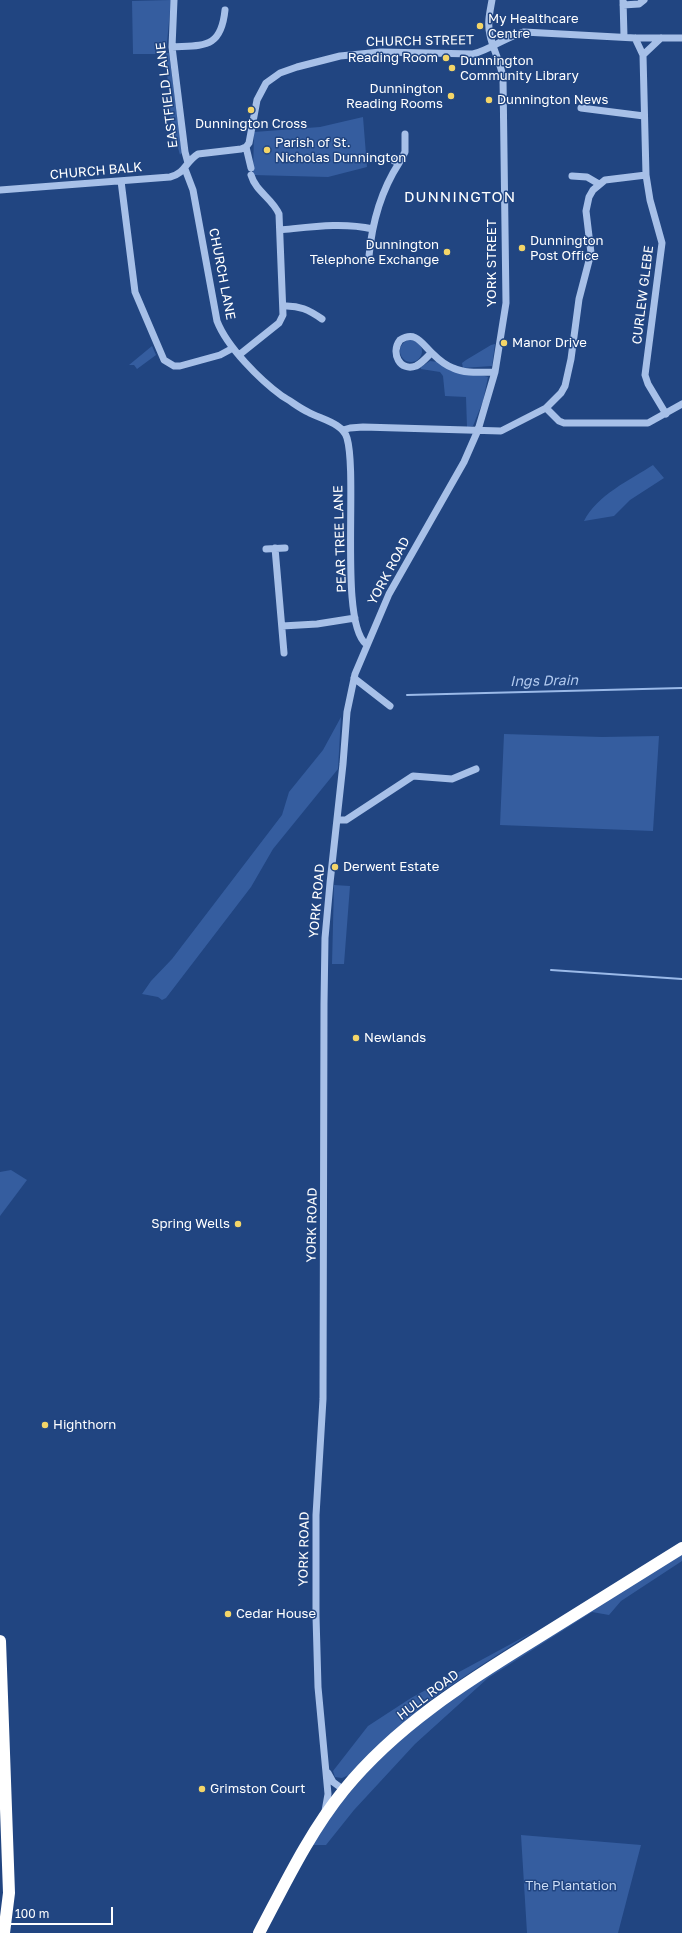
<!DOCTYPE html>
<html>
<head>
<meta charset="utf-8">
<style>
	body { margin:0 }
	#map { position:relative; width:682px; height:1933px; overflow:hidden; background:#214581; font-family:"Golos Text",sans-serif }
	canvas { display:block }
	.scale { position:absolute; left:8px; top:1907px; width:105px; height:18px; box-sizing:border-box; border:2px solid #fff; border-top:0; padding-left:5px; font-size:12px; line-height:14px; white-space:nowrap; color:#fff; -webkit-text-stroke:3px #214581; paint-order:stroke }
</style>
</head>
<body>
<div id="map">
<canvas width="682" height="1933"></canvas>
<div class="scale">100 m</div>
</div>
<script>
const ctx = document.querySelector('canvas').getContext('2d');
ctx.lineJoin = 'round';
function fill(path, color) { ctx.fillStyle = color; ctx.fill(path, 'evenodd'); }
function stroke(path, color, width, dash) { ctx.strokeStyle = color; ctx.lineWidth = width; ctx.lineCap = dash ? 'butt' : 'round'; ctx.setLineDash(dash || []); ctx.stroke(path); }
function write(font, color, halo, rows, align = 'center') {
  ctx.font = font + ' "Golos Text",sans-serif'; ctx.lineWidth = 3; ctx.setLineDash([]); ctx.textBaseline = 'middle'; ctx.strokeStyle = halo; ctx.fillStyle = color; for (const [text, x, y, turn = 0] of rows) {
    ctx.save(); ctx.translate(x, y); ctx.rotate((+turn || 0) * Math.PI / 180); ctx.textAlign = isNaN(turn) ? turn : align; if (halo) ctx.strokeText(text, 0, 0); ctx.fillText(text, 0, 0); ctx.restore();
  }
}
const green = new Path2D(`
	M171,0l-5,53h3l13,99 -2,3 -10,-37 -4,-64h-33l-1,-53z
	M363,117l4,50 -39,10 -75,-2 1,-43 66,-5z
	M400 351a11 11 0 1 1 22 0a11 11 0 1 1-22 0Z
	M495,344l-3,22 -29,2 -1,-5 4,-3 25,-15z
	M152,346l4,9 -19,14 -3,-4h-5z
	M430,361l8,1 50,15 -5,24 -10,25 -6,1 -1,-30 -21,-1 -2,-20 -3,-4 -19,-3v-2z
	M653,465l11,13 -34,22 -16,16 -30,5c13,-26 46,-41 69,-56z
	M341,717l-3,52 -65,80 -22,38 -85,111 -4,2 -4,-3 -16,-3 9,-13 21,-22 110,-144 7,-23 34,-42z
	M504,734l98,3 57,-1 -6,95 -153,-6z
	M334,885l16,1 -6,78h-12z
	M11,1170l16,10 -27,36v-44z
	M682,1551v10l-61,40 -12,14 -17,-3 -104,66 -73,66 -61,66 -28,35h-15l24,-35 29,-34 30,-33 44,-36z
	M533,1632c-36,23 -71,45 -105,70 -28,22 -53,48 -79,73l-7,3 -7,-1 -2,-6 35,-45 43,-28z
	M521,1835l120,10 -23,88h-91z`);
const stream = new Path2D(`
	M407,695l275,-7
	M551,970l131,9`);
const minor = new Path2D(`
	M174,0l-2,47 13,105 3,11
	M623,0l1,36
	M623,5l16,-1 5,-4
	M635,38l8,17 18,-17
	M172,47c32,-2 49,2 53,-37
	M643,55l3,120 4,25 12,43 -17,132 3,9 18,30
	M581,108l63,8
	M246,147l5,21
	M394,161l5,2 6,-11v-18
	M185,169l8,21 24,131c10,26 43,59 65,75 9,5 17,12 26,16 12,7 35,11 39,26 11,38 -8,185 19,206
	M572,176l15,1 12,7
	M121,181l14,111 29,68 10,6h6l40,-11 13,-7
	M0,190l170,-13c16,-4 15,-15 28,-23l43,-5 5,-2 3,-4 8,-43 9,-17 14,-10 17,-6 43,-11 41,-4 92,2c19,-5 32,-17 51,-22l111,6h47
	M280,230c31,-3 62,-8 93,-1
	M369,256c3,-33 12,-65 30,-93
	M283,306c16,-1 26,4 39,13
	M431,353c-4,4 -9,10 -15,13 -16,6 -26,-13 -16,-26 16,-10 22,4 33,14 5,5 12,11 20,14 12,6 29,4 42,4
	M239,355l40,-32 4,-8 -4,-101c-7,-16 -23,-22 -28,-39
	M546,408l13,13 5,2h84l34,-19
	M343,430l7,-2 13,-1 138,4 45,-23 15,-15 4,-7 6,-27 8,-60 12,-46 -5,-42 3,-14 4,-7 12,-10 41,-5
	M275,548l9,105
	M266,549l19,-1
	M282,626l35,-2 38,-6
	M354,678l36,28
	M337,820h9l67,-44 39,3 24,-10
	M328,1773l5,9 11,8
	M325,1811l3,-17 -10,-107 -2,-71v-101l7,-116 1,-395 1,-66 5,-55 13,-119 4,-52 8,-38 34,-80 75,-132 14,-32 17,-58 11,-69 -3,-225c-2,-15 -10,-28 -13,-43 -3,-12 0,-23 2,-35`);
const highway = new Path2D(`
	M0,1641l9,252 -5,40
	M259,1933c26,-49 50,-100 85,-143 52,-64 122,-108 192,-151 49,-30 97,-61 146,-91`);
const markers = [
	[480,26,4,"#f4d568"],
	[446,58,4,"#f4d568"],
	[452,68,4,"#f4d568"],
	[451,96,4,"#f4d568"],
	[489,100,4,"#f4d568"],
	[251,110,4,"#f4d568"],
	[267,150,4,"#f4d568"],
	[522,248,4,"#f4d568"],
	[447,252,4,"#f4d568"],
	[504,343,4,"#f4d568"],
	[335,867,4,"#f4d568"],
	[356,1038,4,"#f4d568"],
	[238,1224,4,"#f4d568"],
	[45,1425,4,"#f4d568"],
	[228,1614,4,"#f4d568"],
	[202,1789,4,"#f4d568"]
];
const poiNames = [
	["My Healthcare",488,19],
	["Centre",488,34],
	["Reading Room",438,58,"right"],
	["Dunnington",460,61],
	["Community Library",460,76],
	["Dunnington",443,89,"right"],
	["Reading Rooms",443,104,"right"],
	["Dunnington News",497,100],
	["Dunnington Cross",251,124,"center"],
	["Parish of St.",275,143],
	["Nicholas Dunnington",275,158],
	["Dunnington",530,241],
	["Post Office",530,256],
	["Dunnington",439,245,"right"],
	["Telephone Exchange",439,260,"right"],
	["Manor Drive",512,343],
	["Derwent Estate",343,867],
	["Newlands",364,1038],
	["Spring Wells",230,1224,"right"],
	["Highthorn",53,1425],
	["Cedar House",236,1614],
	["Grimston Court",210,1789]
];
const streetNames = [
	["CHURCH STREET",420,41,-1],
	["EASTFIELD LANE",167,95,-97],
	["CHURCH BALK",96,171,-5],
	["YORK STREET",492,263,-90],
	["CHURCH LANE",222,274,79],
	["CURLEW GLEBE",643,295,-83],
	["PEAR TREE LANE",340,539,-92],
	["YORK ROAD",389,571,-62],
	["YORK ROAD",317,901,-85],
	["YORK ROAD",312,1225,-89],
	["YORK ROAD",304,1549,-89],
	["HULL ROAD",428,1695,-37]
];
const parkNames = [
	["The Plantation",571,1886]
];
const waterNames = [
	["Ings Drain",544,681,-1]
];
const quarterNames = [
	["DUNNINGTON",460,197]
];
fill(green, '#355d9f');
stroke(stream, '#9bbae9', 2);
stroke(minor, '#a7c0e8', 7);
stroke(highway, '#fff', 12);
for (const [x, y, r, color] of markers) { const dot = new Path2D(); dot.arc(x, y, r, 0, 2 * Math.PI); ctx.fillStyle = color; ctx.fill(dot); stroke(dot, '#214581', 1.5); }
write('13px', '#fff', '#214581', poiNames, 'left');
write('13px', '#fff', '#214581', streetNames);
write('13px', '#cbdcf6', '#214581', parkNames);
write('italic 14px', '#b2caef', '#214581', waterNames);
ctx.letterSpacing = '1px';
write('15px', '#fff', '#214581', quarterNames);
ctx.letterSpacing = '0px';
</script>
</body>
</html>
